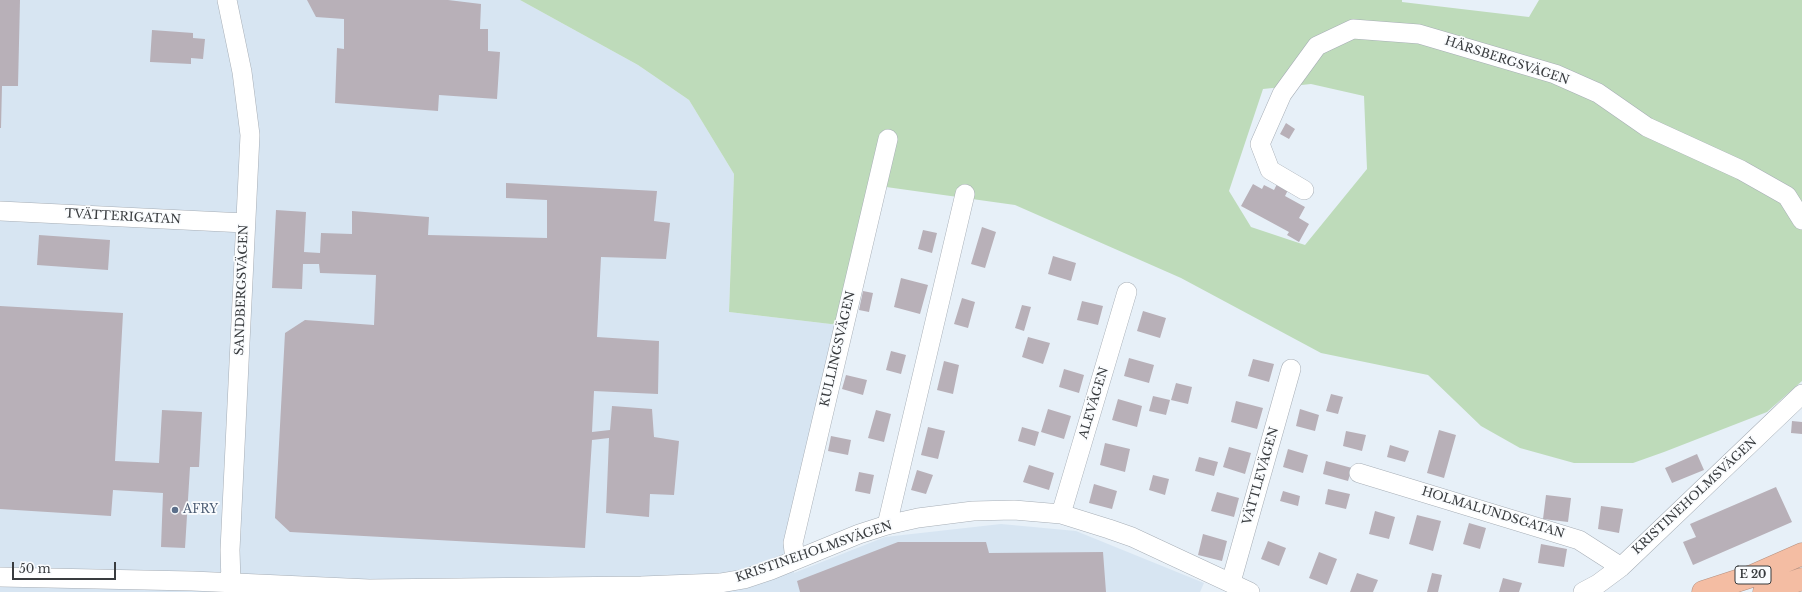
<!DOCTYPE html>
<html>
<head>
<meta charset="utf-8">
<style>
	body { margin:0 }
	#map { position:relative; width:1802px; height:592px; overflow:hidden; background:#e7f0f8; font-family:"Libre Baskerville",serif }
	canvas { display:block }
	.scale { position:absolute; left:12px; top:562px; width:104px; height:18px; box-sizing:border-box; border:2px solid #393c3f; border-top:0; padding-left:5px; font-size:12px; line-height:14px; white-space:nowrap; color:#393c3f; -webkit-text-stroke:3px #fafcfe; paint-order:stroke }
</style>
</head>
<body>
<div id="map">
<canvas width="1802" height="592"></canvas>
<div class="scale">50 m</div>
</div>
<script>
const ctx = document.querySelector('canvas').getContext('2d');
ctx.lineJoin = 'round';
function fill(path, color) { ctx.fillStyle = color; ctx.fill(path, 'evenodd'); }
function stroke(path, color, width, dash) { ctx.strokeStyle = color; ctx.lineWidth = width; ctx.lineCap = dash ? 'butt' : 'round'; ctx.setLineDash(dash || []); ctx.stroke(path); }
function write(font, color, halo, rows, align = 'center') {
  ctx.font = font + ' "Libre Baskerville",serif'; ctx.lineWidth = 3.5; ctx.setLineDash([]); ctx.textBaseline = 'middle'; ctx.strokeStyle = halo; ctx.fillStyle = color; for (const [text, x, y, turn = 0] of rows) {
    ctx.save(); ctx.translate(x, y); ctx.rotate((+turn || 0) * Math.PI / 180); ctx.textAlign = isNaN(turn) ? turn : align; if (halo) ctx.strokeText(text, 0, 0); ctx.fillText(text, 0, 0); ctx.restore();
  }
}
const built = new Path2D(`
	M0,0h520l118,65 51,35 45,74 -5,138 110,13 -47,210 2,38 91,-36 116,-13 75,7 128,52 -4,9h-1200z`);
const green = new Path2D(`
	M520,0h882v2l127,15 10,-17h263v381l-35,31 -103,40 -31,11h-59l-54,-15 -39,-22 -53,-51 -107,-22 -140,-75 -166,-73 -136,-19 -40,139 -110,-13 5,-138 -45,-74 -51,-35zM1311,84l53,12 3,73 -62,76 -54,-18 -22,-36 34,-102z`);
const building = new Path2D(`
	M0,0h20l-2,86h-16l-1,42h-1z
	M307,0h141l33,4 -1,25h8v22l12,1 -3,47 -58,-4 -1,16 -103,-8 2,-55 7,1v-30l-28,-2z
	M152,30l41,3v5l12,1 -2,20 -12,-1v6l-41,-2z
	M1286,123l9,6 -6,10 -9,-5z
	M506,183l151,8 -3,30 16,2 -4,36 -65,-2 -4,80 62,4 -1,53 -64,-3 -2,41 18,-2 2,-24 40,3 2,28 25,4 -5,54 -24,-1 -1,23 -43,-4 3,-75 -17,2 -7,108 -295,-16 -15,-14 10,-185 20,-13 69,5 2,-50 -56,-2 -1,-9h-16l-1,25 -30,-1 4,-78 30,2 -2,40 16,1 1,-20 31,1v-23l77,6 -1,18 119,3v-38l-41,-2z
	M1253,184l9,5 2,-4 10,5 3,-6 11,6 -3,6 20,11 -6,11 10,6 -10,18 -12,-7 2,-3 -48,-26z
	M982,227l14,5 -11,36 -14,-4z
	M923,230l14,3 -5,20 -14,-4z
	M39,235l71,5 -2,30 -71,-5z
	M1053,256l23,7 -5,18 -23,-7z
	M901,278l27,7 -8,29 -26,-7z
	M863,291l10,2 -4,19 -10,-2z
	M962,298l13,4 -7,26 -14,-4z
	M1082,301l21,5 -5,19 -21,-5z
	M1022,305l9,2 -7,24 -9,-3z
	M0,306l123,7 -8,148 44,2 3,-53 40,2 -3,55h-9l-5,81 -24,-1 2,-54 -50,-3 -2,26 -111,-7z
	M1143,311l23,7 -6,20 -23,-7z
	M1028,337l22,6 -7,21 -21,-7z
	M891,351l15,4 -5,19 -15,-4z
	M1129,358l25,7 -5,18 -25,-7z
	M1253,359l21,5 -5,18 -21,-6z
	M944,361l15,4 -6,29 -16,-4z
	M1064,369l20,6 -5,18 -20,-6z
	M846,375l21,5 -4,15 -21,-6z
	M1176,383l16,4 -4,17 -17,-4z
	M1331,394l12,3 -5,17 -12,-3z
	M1153,396l17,4 -4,15 -17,-4z
	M1118,399l24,7 -5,21 -25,-7z
	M1236,401l27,7 -6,21 -26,-7z
	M1048,409l23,7 -7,23 -23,-7z
	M1300,409l19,6 -4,16 -19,-5z
	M876,410l15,4 -7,28 -16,-4z
	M1792,421l10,1v12l-11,-1z
	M928,427l17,4 -7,28 -17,-4z
	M1022,427l17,5 -4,14 -17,-5z
	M1439,430l17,5 -12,43 -17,-5z
	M1346,431l20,4 -4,16 -19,-5z
	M831,436l20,4 -3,15 -20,-4z
	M1105,443l25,6 -5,23 -25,-7z
	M1390,445l19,6 -4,11 -18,-5z
	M1229,447l22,6 -6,21 -22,-7z
	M1288,449l20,6 -5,18 -20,-6z
	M1697,454l7,16 -32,13 -7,-15z
	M1199,457l19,5 -4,14 -19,-5z
	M1326,461l26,7 -4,13 -25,-7z
	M1029,465l25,8 -5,17 -26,-8z
	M917,470l16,5 -7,19 -15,-4z
	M859,472l15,3 -4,19 -15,-3z
	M1153,475l16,4 -4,16 -16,-5z
	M1094,484l23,7 -5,18 -23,-6z
	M1776,487l16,35 -99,43 -10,-23 13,-5 -6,-13z
	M1328,489l22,5 -4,15 -21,-5z
	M1283,491l17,5 -2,10 -18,-5z
	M1217,492l22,6 -5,19 -23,-6z
	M1546,495l25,3 -3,24 -25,-3z
	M1601,506l22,3 -4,24 -21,-4z
	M1375,511l20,6 -6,22 -20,-5z
	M1417,515l24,6 -8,30 -24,-7z
	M1469,523l17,5 -6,21 -17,-5z
	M1203,534l24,7 -5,20 -24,-6z
	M1268,541l18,7 -7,18 -18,-7z
	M898,542h88l3,11 114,-1 3,40h-306l-3,-11z
	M1541,544l26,5 -3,18 -26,-4z
	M1319,552l18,7 -10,26 -18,-7z
	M1357,573l21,7 -5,12h-23z
	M1432,573l10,2 -4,17h-11z
	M1503,578l19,5 -3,9h-20z`);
const minor = new Path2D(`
	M227,0l15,72 8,63 -20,415 1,33 3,9
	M1304,190l-34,-20 -10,-26 22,-50 35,-48 36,-17 66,5 136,40 43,19 49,34 94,43 46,26 15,24
	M0,211l245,12
	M1359,473l220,67 42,27
	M1061,514l66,-222
	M887,525l78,-331
	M795,560l-2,-17 95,-404
	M0,577l192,4 177,8 272,-3 79,-3 24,-4 27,-9 88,-36 28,-9 31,-7 55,-7 41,-1 47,4 48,15 23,8 118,55
	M1231,582l60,-213
	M1583,592l15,-8 23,-17 181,-173`);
const highway = new Path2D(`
	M1703,592l49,-16 50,-22
	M1764,592l38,-13`);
const markers = [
	[175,510,4,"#5c6f8a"]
];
const shields = [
	[1753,575,36]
];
const shieldNames = [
	["E 20",1753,575]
];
const streetNames = [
	["HÄRSBERGSVÄGEN",1507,61,18],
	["TVÄTTERIGATAN",123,217,3],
	["SANDBERGSVÄGEN",242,290,-88],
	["KULLINGSVÄGEN",838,349,-77],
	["ALEVÄGEN",1094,403,-73],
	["VÄTTLEVÄGEN",1261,476,-74],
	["KRISTINEHOLMSVÄGEN",1695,496,-43],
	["HOLMALUNDSGATAN",1493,513,17],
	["KRISTINEHOLMSVÄGEN",814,552,-19]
];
const serviceNames = [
	["AFRY",183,510]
];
fill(built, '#d7e5f2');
fill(green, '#bedbba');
fill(building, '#b8b0b8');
stroke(minor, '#a7aeb6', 20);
stroke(highway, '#b39080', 23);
stroke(minor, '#fff', 19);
stroke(highway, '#f4bda3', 22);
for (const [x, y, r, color] of markers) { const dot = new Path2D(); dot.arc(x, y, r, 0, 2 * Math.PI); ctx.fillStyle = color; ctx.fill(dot); stroke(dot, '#fafcfe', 1.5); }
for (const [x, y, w] of shields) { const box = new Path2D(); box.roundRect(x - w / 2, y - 9, w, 18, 3); ctx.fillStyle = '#fafcfe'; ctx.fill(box); stroke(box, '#393c3f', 1); }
write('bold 11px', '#393c3f', null, shieldNames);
write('12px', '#393c3f', '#fafcfe', streetNames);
write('12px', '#4e5e75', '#fafcfe', serviceNames, 'left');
</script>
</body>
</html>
